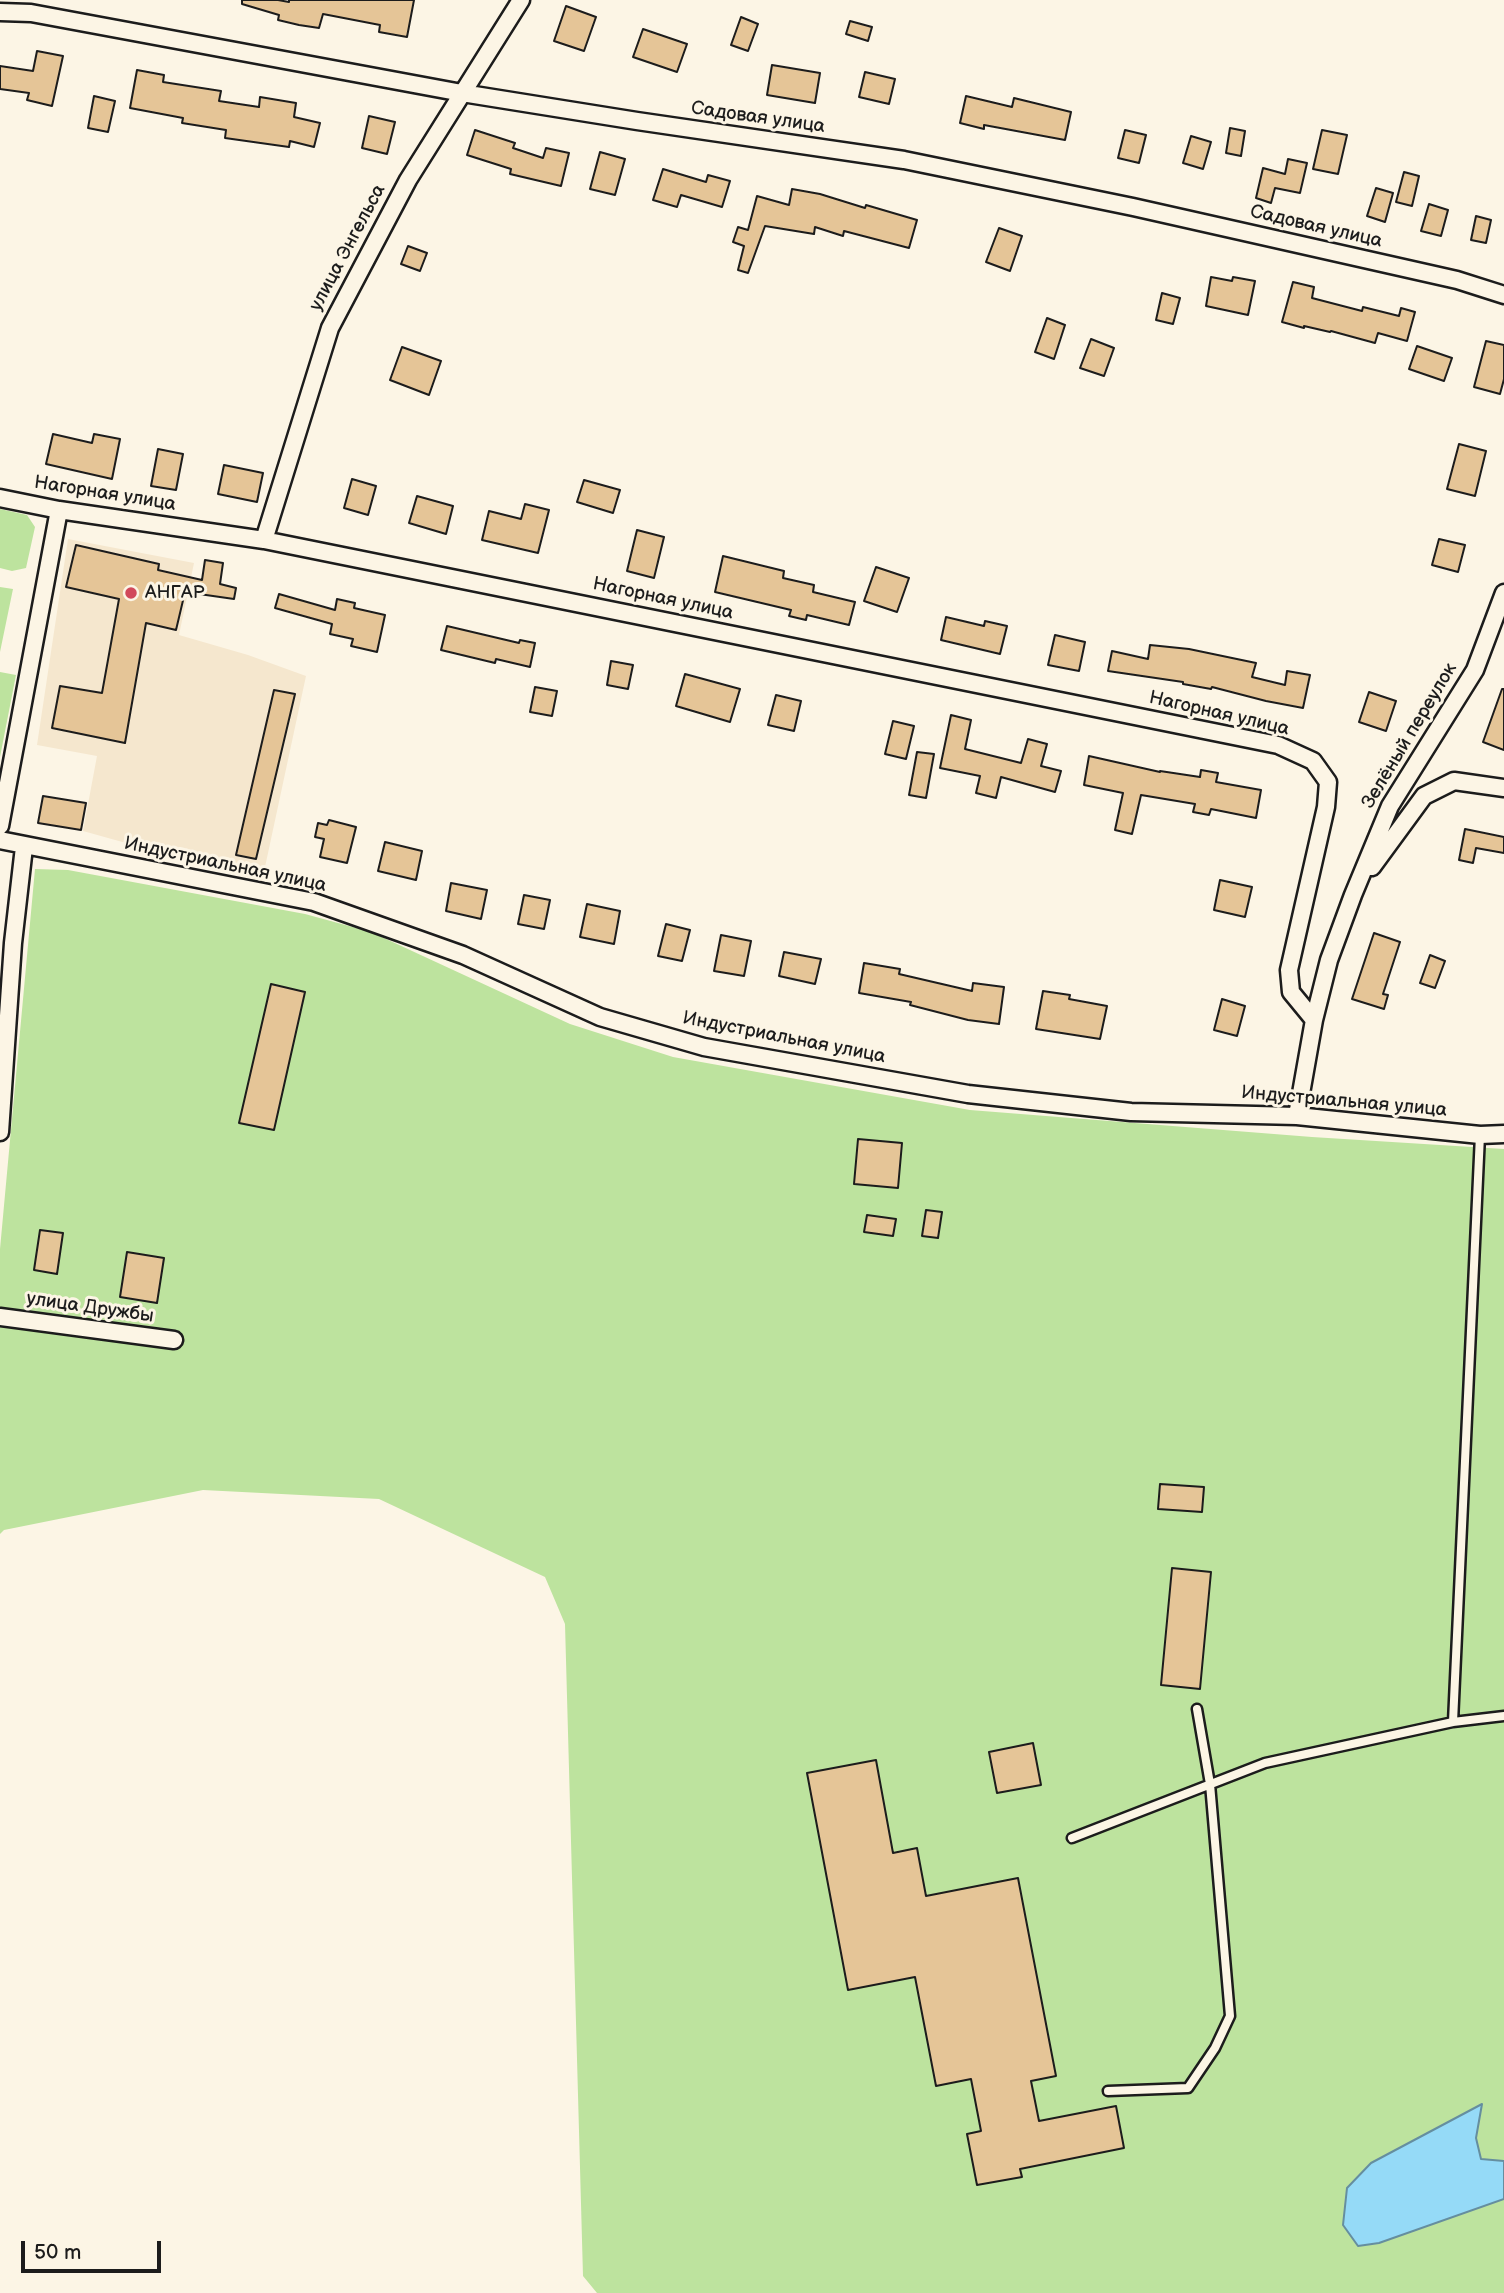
<!DOCTYPE html>
<html>
<head>
<meta charset="utf-8">
<style>
	body { margin:0 }
	#map { position:relative; width:1504px; height:2293px; overflow:hidden; background:#fcf5e5; font-family:"Balsamiq Sans",sans-serif }
	canvas { display:block }
	.scale { position:absolute; left:21px; top:2241px; width:140px; height:32px; box-sizing:border-box; border:4px solid #1c1c1c; border-top:0; padding-left:9px; font-size:21px; line-height:24px; white-space:nowrap; color:#1c1c1c; -webkit-text-stroke:5px #fcf5e5; paint-order:stroke }
</style>
</head>
<body>
<div id="map">
<canvas width="1504" height="2293"></canvas>
<div class="scale">50 m</div>
</div>
<script>
const ctx = document.querySelector('canvas').getContext('2d');
ctx.lineJoin = 'round';
function fill(path, color) { ctx.fillStyle = color; ctx.fill(path, 'evenodd'); }
function stroke(path, color, width, dash) { ctx.strokeStyle = color; ctx.lineWidth = width; ctx.lineCap = dash ? 'butt' : 'round'; ctx.setLineDash(dash || []); ctx.stroke(path); }
function write(font, color, halo, rows, align = 'center') {
  ctx.font = font + ' "Balsamiq Sans",sans-serif'; ctx.lineWidth = 6; ctx.setLineDash([]); ctx.textBaseline = 'middle'; ctx.strokeStyle = halo; ctx.fillStyle = color; for (const [text, x, y, turn = 0] of rows) {
    ctx.save(); ctx.translate(x, y); ctx.rotate((+turn || 0) * Math.PI / 180); ctx.textAlign = isNaN(turn) ? turn : align; if (halo) ctx.strokeText(text, 0, 0); ctx.fillText(text, 0, 0); ctx.restore();
  }
}
const built = new Path2D(`
	M68,539l126,24 -15,72 69,20 58,21 -44,205 -179,-50 14,-75 -60,-11z`);
const green = new Path2D(`
	M0,509l27,6 8,12 -9,41 -14,3 -12,-3z
	M0,587l13,2 -13,63z
	M0,672l16,3 -16,82z
	M35,869l33,1 237,44 66,18 199,92 103,33 297,53 342,27 192,12v1144h-907l-14,-17 -18,-652 -20,-47 -166,-78 -176,-9 -199,40 -4,4v-285z`);
const water = new Path2D(`
	M1482,2104l-6,34 5,21 23,2v38l-125,44 -21,3 -15,-21 4,-37 24,-25z`);
const building = new Path2D(`
	M242,0h36l11,2v-2h125l-7,37 -28,-5 1,-7 -57,-11 -4,14 -20,-3 -21,-5 1,-5 -37,-11z
	M566,6l30,11 -12,34 -30,-10z
	M741,17l17,7 -10,27 -17,-6z
	M850,21l22,6 -4,14 -22,-7z
	M643,29l44,15 -10,28 -44,-15z
	M37,51l26,5 -11,50 -25,-6 2,-7 -29,-4v-23l33,5z
	M772,65l48,8 -5,30 -48,-8z
	M137,70l27,5 -1,7 58,9 -2,10 40,6 1,-10 36,6 -2,14 26,6 -6,24 -24,-6 -1,6 -64,-9 1,-8 -44,-7 1,-5 -53,-10z
	M865,72l30,7 -6,25 -30,-7z
	M94,96l21,5 -7,31 -20,-4z
	M966,96l46,11 2,-9 57,14 -6,28 -81,-15v4l-24,-6z
	M369,116l26,6 -8,32 -25,-6z
	M1230,128l15,3 -4,25 -15,-3z
	M475,130l40,13 -2,5 30,10 3,-10 23,5 -8,33 -51,-12 1,-5 -44,-14z
	M1125,130l21,5 -7,28 -21,-5z
	M1322,130l25,5 -9,39 -25,-5z
	M1191,136l20,6 -8,27 -20,-6z
	M600,152l25,7 -10,36 -25,-6z
	M1288,159l19,4 -7,30 -25,-5 -4,15 -15,-5 7,-30 22,6z
	M663,169l43,13 2,-7 22,6 -8,26 -41,-12 -4,12 -24,-7z
	M1404,172l15,4 -7,30 -16,-4z
	M1376,188l17,5 -8,29 -18,-6z
	M792,189l28,5 45,14 1,-3 51,15 -8,28 -65,-17 -1,5 -28,-9 -1,7 -49,-8 -17,47 -10,-3 6,-24 -11,-4 5,-15 10,3 9,-34 32,9z
	M1429,204l19,6 -7,26 -20,-5z
	M1476,216l15,4 -5,23 -15,-3z
	M999,228l23,8 -12,35 -24,-9z
	M408,246l19,7 -7,18 -19,-7z
	M1211,277l21,4 1,-4 22,4 -7,34 -42,-9z
	M1293,282l21,5 -2,11 50,13 1,-4 36,9 2,-8 14,4 -8,29 -29,-8 -3,10 -44,-12 -1,1 -26,-6v2l-22,-6z
	M1162,293l18,5 -7,26 -17,-4z
	M1047,318l18,7 -11,34 -19,-7z
	M1091,339l23,9 -10,28 -24,-8z
	M1486,341l18,4v34l-4,15 -26,-7z
	M1417,346l35,12 -8,23 -35,-12z
	M402,347l39,14 -12,34 -39,-15z
	M53,434l39,9 2,-9 26,5 -8,40 -66,-15z
	M1459,444l27,7 -11,45 -28,-7z
	M158,449l25,5 -7,36 -25,-4z
	M224,465l39,8 -6,29 -39,-8z
	M352,479l24,7 -8,29 -24,-7z
	M584,480l36,10 -7,23 -36,-11z
	M417,496l36,10 -7,28 -37,-11z
	M525,504l24,6 -11,43 -56,-13 7,-29 32,8z
	M637,530l27,7 -10,41 -27,-7z
	M1439,539l26,6 -7,27 -26,-7z
	M76,545l83,19 -1,6 44,10 3,-20 18,3 -3,21 16,4 -2,11 -49,-7 -9,38 -30,-7 -21,120 -73,-15 8,-42 42,7 17,-94 -53,-12z
	M723,556l61,15 -1,7 31,7 -1,7 42,10 -6,23 -42,-10 -1,5 -17,-4 2,-6 -76,-18z
	M876,567l33,11 -12,34 -33,-11z
	M279,594l56,16 2,-11 18,4 -1,5 31,7 -8,37 -26,-6 2,-7 -23,-5 2,-10 -57,-16z
	M946,617l38,9 1,-5 22,5 -7,28 -59,-14z
	M447,626l72,17 1,-3 15,3 -5,24 -34,-8 -1,4 -54,-13z
	M1055,635l30,7 -6,29 -31,-6z
	M1150,645l39,4 67,14 -4,14 33,8 2,-14 23,4 -7,33 -37,-7 -54,-14 -1,2 -28,-5v-2l-75,-11 4,-20 36,8z
	M611,661l22,4 -5,24 -21,-4z
	M685,674l55,15 -10,33 -54,-16z
	M535,687l22,4 -5,25 -22,-4z
	M1502,689h2v61l-21,-8z
	M274,690l21,4 -39,165 -20,-4z
	M1369,692l27,9 -10,30 -27,-9z
	M776,695l25,6 -7,30 -26,-6z
	M951,715l20,5 -6,29 56,14 7,-24 19,5 -6,22 20,5 -6,21 -54,-15 -5,21 -20,-5 4,-17 -40,-8z
	M893,721l21,5 -8,33 -21,-5z
	M917,752l17,2 -8,44 -17,-3z
	M1089,756l71,16v-1l40,6 1,-7 17,3 -2,9 45,8 -5,28 -45,-9 -2,6 -16,-3 2,-8 -54,-9 -9,39 -17,-4 8,-37 -39,-8z
	M43,796l43,7 -5,27 -43,-7z
	M329,820l27,7 -9,36 -27,-6 4,-18 -9,-2 3,-14 9,2z
	M1465,829l39,8v16l-28,-5 -3,15 -14,-3z
	M385,842l37,9 -6,29 -38,-9z
	M1220,880l32,7 -7,30 -31,-7z
	M451,883l36,7 -6,29 -35,-8z
	M524,895l26,5 -6,29 -26,-5z
	M587,904l33,7 -6,33 -34,-7z
	M666,924l24,6 -8,31 -24,-5z
	M1374,933l26,9 -17,52 5,1 -4,14 -32,-10z
	M721,935l30,6 -7,35 -30,-5z
	M784,952l37,7 -6,25 -36,-8z
	M1430,955l15,6 -10,27 -15,-5z
	M864,963l36,6 -1,5 73,17 1,-8 31,4 -5,37 -31,-4 -58,-15 1,-3 -52,-9z
	M271,984l34,8 -31,138 -35,-7z
	M1043,991l27,4 -1,4 38,7 -7,33 -64,-10z
	M1222,999l23,7 -8,30 -23,-6z
	M858,1139l44,4 -4,45 -44,-4z
	M926,1210l16,2 -4,26 -16,-2z
	M867,1215l29,4 -3,17 -29,-4z
	M40,1230l23,3 -6,41 -23,-4z
	M127,1252l37,6 -7,45 -37,-6z
	M1160,1484l44,3 -2,25 -44,-3z
	M1172,1568l39,4 -11,117 -39,-4z
	M1033,1743l8,42 -44,8 -8,-41z
	M876,1760l17,93 24,-5 9,48 92,-18 38,198 -25,5 8,40 77,-15 8,42 -104,21 2,8 -45,8 -10,-51 14,-3 -10,-52 -35,7 -21,-109 -67,13 -41,-217z`);
const service = new Path2D(`
	M1453,1722l27,-587
	M1072,1838l193,-75 188,-41 51,-6
	M1108,2091l80,-3 27,-40 15,-32 -20,-232 -13,-75`);
const minor = new Path2D(`
	M0,12l31,1 431,80 175,28 267,39 229,47 324,73 47,15
	M0,498l59,12 205,30 1014,205 35,16 15,21 -2,25 -37,163 2,22 23,28 -17,96
	M264,540l66,-212 78,-148 113,-180
	M0,826l59,-316
	M0,840l314,62 149,53 137,62 104,30 264,47 163,18 166,4 183,19 24,-1
	M1372,867l52,-71 30,-15 50,7
	M1314,1020l15,-60 24,-65 37,-89 85,-136 29,-77
	M0,1132l13,-189 11,-96
	M0,1317l174,23`);
const markers = [
	[131,593,7,"#d1495b"]
];
const streetNames = [
	["Садовая улица",758,118,8],
	["Садовая улица",1316,227,13],
	["улица Энгельса",348,248,-62],
	["Нагорная улица",105,494,9],
	["Нагорная улица",663,599,12],
	["Нагорная улица",1219,714,13],
	["Зелёный переулок",1410,736,-59],
	["Индустриальная улица",225,865,12],
	["Индустриальная улица",784,1038,11],
	["Индустриальная улица",1344,1102,5],
	["улица Дружбы",90,1308,8]
];
const poiNames = [
	["АНГАР",145,593]
];
fill(built, '#f5e7ce');
fill(green, '#bde39e');
fill(water, '#95daf7');
stroke(water, '#658e9f', 2);
fill(building, '#e5c597');
stroke(building, '#1c1c1c', 2);
stroke(service, '#1c1c1c', 13);
stroke(minor, '#1c1c1c', 21);
stroke(service, '#fcf5e5', 8);
stroke(minor, '#fcf5e5', 16);
for (const [x, y, r, color] of markers) { const dot = new Path2D(); dot.arc(x, y, r, 0, 2 * Math.PI); ctx.fillStyle = color; ctx.fill(dot); stroke(dot, '#fcf5e5', 2.5); }
write('19px', '#1c1c1c', '#fcf5e5', streetNames);
write('19px', '#1c1c1c', '#fcf5e5', poiNames, 'left');
</script>
</body>
</html>
